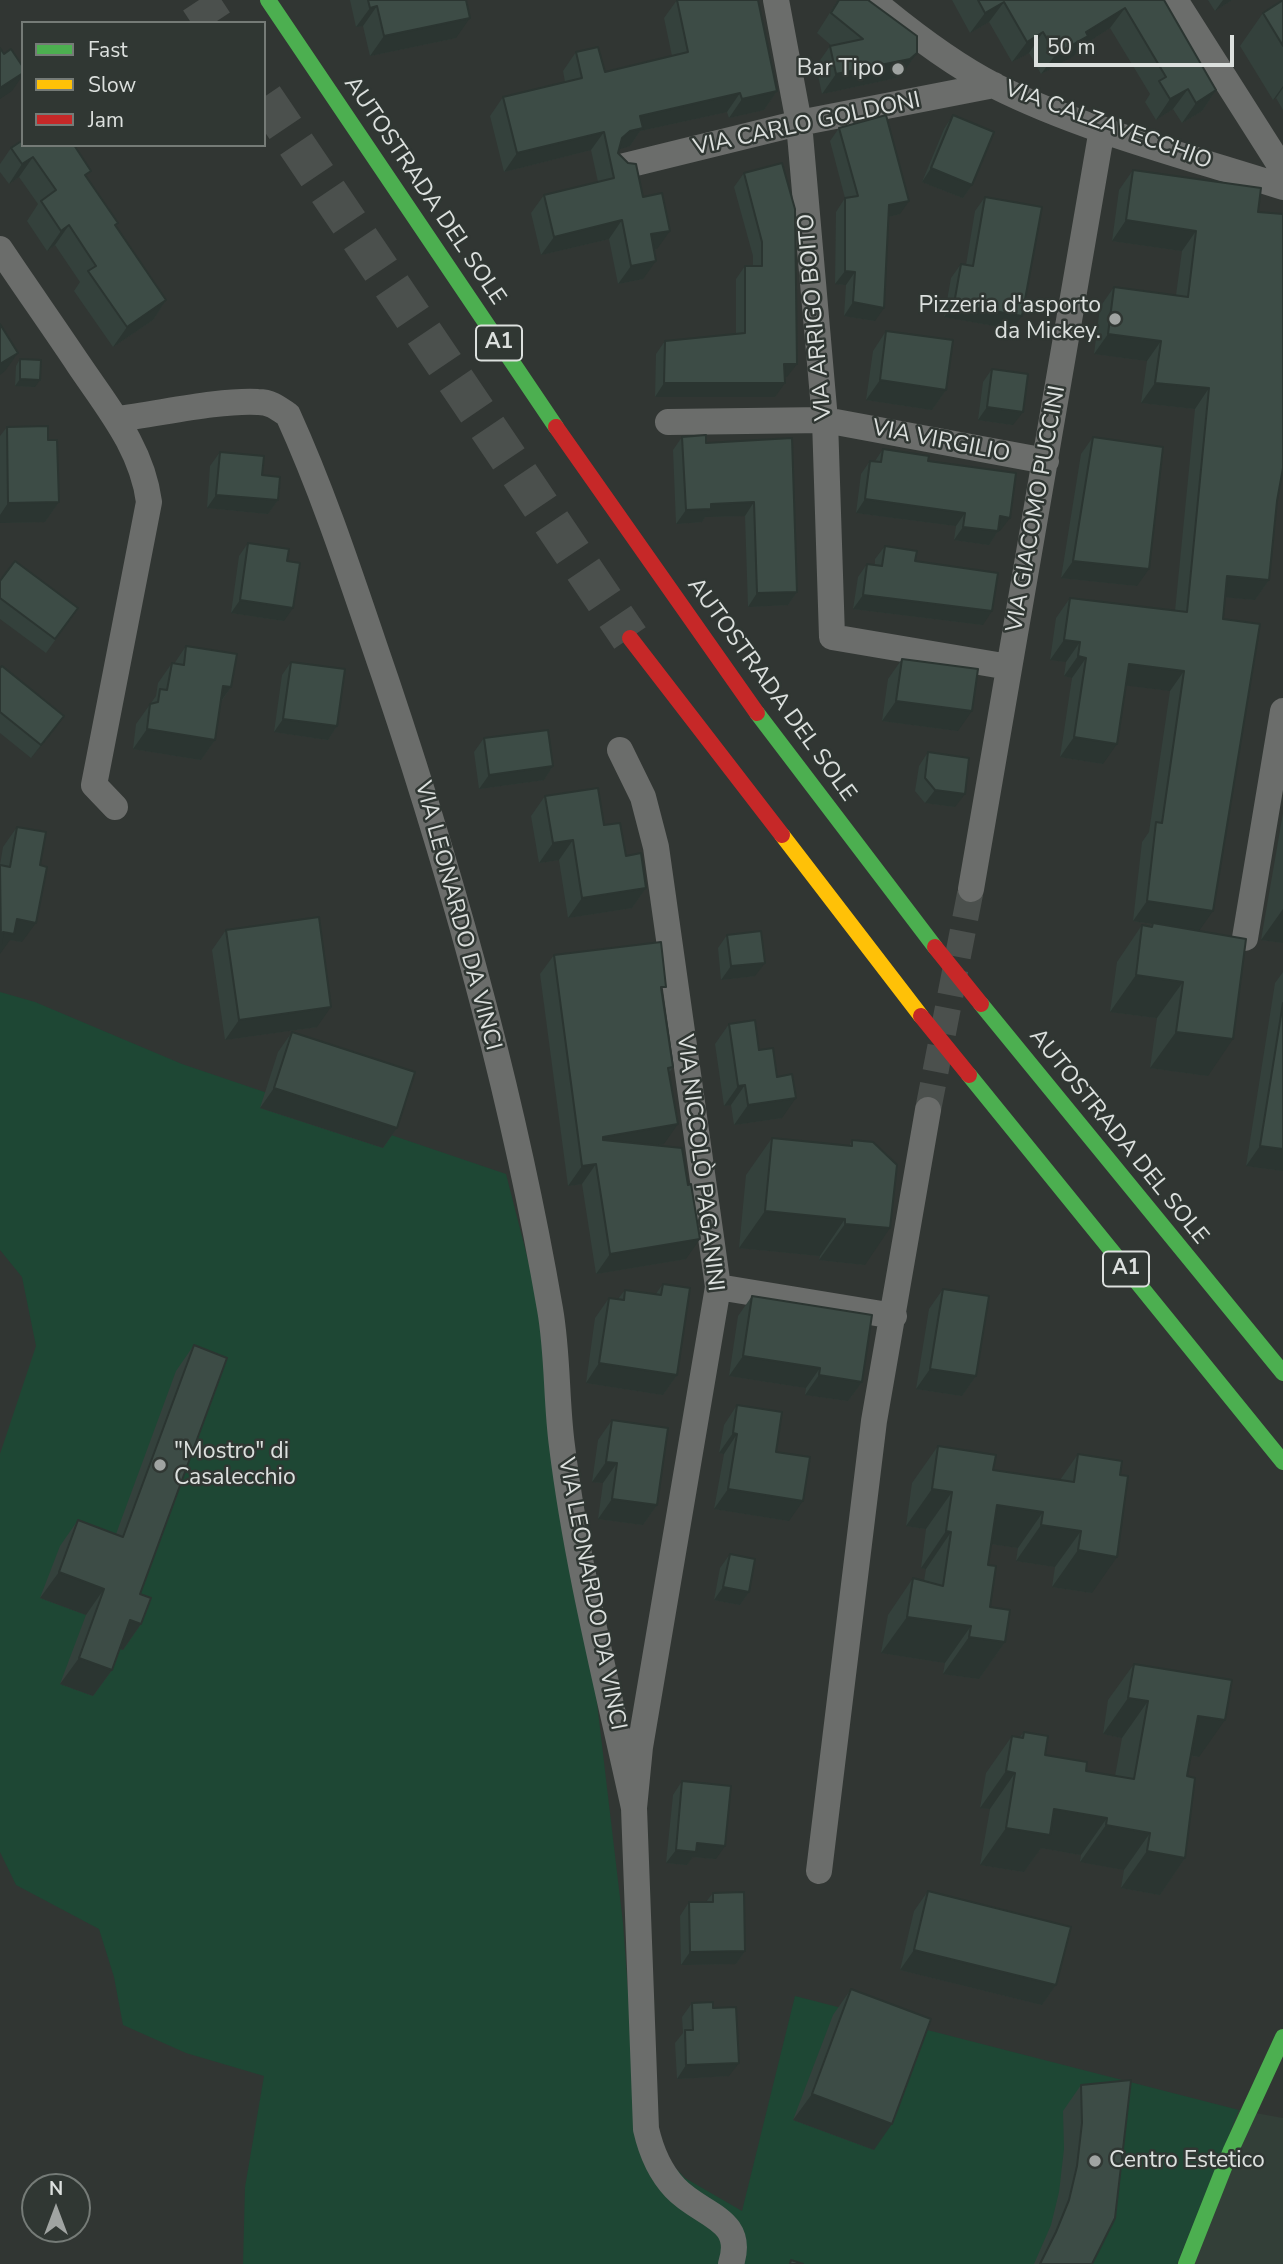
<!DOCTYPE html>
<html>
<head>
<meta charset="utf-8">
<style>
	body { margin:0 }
	#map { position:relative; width:1283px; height:2264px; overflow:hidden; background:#313633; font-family:"Nunito Sans",sans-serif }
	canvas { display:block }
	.legend { position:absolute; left:21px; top:21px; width:245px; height:126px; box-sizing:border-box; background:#303733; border:2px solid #757b77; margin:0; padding:9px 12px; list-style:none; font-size:21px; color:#dce0de }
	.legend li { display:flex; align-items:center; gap:14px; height:35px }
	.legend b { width:35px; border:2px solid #757b77 }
	.north { position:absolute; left:21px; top:2173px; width:70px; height:70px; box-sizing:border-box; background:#303733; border:2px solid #757b77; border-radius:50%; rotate:0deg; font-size:19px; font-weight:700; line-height:28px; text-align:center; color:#dce0de }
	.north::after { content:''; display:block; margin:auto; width:24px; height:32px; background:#a0a4a2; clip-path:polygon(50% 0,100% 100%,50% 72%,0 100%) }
	.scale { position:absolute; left:1034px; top:35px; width:200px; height:32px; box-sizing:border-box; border:4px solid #dce0de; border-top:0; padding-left:9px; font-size:21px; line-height:24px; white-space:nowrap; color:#dce0de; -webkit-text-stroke:5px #303733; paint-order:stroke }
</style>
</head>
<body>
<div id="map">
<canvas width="1283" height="2264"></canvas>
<ul class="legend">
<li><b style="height:9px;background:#4caf50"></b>Fast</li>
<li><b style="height:9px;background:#ffc107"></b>Slow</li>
<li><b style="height:9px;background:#c62828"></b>Jam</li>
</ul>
<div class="north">N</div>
<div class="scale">50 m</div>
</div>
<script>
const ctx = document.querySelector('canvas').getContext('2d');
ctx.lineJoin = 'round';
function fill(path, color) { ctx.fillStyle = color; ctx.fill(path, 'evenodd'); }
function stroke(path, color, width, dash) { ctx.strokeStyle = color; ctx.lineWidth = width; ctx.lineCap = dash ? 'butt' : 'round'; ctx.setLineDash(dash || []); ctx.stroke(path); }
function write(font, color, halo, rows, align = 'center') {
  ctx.font = font + ' "Nunito Sans",sans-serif'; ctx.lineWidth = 5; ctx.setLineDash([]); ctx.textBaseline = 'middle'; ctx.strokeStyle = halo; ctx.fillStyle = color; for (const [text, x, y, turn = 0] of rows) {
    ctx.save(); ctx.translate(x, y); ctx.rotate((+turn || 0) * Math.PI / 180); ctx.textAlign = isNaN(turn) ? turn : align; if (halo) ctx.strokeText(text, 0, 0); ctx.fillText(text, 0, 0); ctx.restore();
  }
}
const built = new Path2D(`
	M1239,2110l44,8v146h-106z`);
const green = new Path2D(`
	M0,992l35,10 147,62 324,110 53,207 64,542 15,206 47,49 57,33 53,-215 444,114 -62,154h-934l2,-77 19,-111 -78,-23 -63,-28 -9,-48 -15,-48 -83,-44 -16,-33v-398l36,-108 -14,-69 -22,-27z`);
const streetTunnel = new Path2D(`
	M928,1110l43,-221`);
const highwayTunnel = new Path2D(`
	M199,0l15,23
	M264,97l366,541`);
const street = new Path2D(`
	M776,0l23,123 26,297 7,217 177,30
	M872,0c37,31 80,64 123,86 90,45 192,70 288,101
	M1175,0l108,170
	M620,167l179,-44 195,-38
	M0,249c26,39 53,77 79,116 29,43 63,83 70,137l-55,283 21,22
	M116,419c43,-5 101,-19 142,-17 13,0 20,6 30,13 39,86 67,175 98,265 69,205 127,415 164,629 8,45 6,92 12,137 15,122 46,242 72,362
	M668,422l157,-2 221,41
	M620,750l23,47 13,50 62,440 -78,460 -6,61 12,321c5,22 13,42 29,59 26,28 71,30 56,76
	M971,889l131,-760
	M1245,938l38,-227
	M718,1287l176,29
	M819,1871l55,-450 54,-311`);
const fast = new Path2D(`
	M268,0l288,427
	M757,713l178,234
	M981,1004l302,369
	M969,1075l314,387
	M1186,2264l45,-114 52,-113`);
const slow = new Path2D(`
	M782,835l139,181`);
const jam = new Path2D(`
	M556,427l201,286
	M630,638l152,197`);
const jamBridge = new Path2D(`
	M935,947l46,57
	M921,1016l48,59`);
const wall = new Path2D(`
	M350,0h116l-10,38 -86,18 -7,-30 -7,1z
	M677,0l100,91 -13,19 -35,8 -2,-6 -87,19 -10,15 -11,3 -1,4 25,44 14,52 -3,1 -11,29 -25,5 -9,-45 -68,16 -10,-42 13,-18 54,-13 -7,-32 -87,22 -14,-56 13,-19 62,-15 -2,-11 13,-19 29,20 67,-16 -8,-38z
	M838,0h30l49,53 -14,20 -7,5 -74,16 -6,-28 14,-20h2l-15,-13z
	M952,0h212l52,90 -14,21 -20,12 -9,-14 -17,11 -11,-18 5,-8 -40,-66 -31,20 -5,8 -33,18 -12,-21 -17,9 -23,-40 -19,11z
	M1208,0h24l-17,11z
	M1283,0v110l-7,-12 -3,2 -33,-54 23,-33z
	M953,115l19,70 -9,13 -41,-16 22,-53z
	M839,128l61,86 -12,3 -13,104 -31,-5 2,-31 -11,-1 1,-72 9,-14 -15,-57z
	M11,148l76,29 31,46 -2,3 50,74 -13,20 -40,27 -39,-56 6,-9 -25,-37 -8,6 -20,-30 11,-17 -19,-27 -10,7 -9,-12v-8z
	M782,163l5,214h-2l-10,20h-120l1,-43 9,-13 71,-7v-55l9,-13h8v-10l-19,-69 10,-14z
	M1133,170l125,42 19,289 -8,79 -14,20 -30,-3 -26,334 9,145 -58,-8 7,-50 -47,-6 7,-50 25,-37 8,1 2,-2 -19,-3 9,-79 7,-10 21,-141 -45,-6 -22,79 -43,-7 12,-79 -8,-2 2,-14 -16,-2 6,-42 14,-20 105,13 20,-202 -54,-6 6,-42 -53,-7 6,-47 14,-20 62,8 6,-44 -70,-10 7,-51z
	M985,197l27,132 -68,-12 7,-39 10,-14 5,1 9,-54z
	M886,331l60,59 -14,20 -66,-10 7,-49z
	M20,359l15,28 -20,-1 1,-20z
	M992,369l21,56 -35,-5 5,-38z
	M7,427l41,13 11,62 -14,20 -45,1v-87z
	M682,437l24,6 86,-5 5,154 -9,13 -40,2 -3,-91 -40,1 -3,5 -26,2 -3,-74z
	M1093,437l44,149 -76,-8 20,-124z
	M883,449l45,12 72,70h-2l-9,14 -35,-5 2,-14 -100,-13 5,-39 9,-13h5z
	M220,452l42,23 16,25 -10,14 -61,-6 3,-42z
	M248,543l36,78 -53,-8 8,-57z
	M885,546l30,15 68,64 -130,-16 5,-32 9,-13 8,1v-6z
	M0,581l78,27 -32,45 -46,-34z
	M186,646l45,41 -10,15 -6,38 -14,20 -68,-11 3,-25 20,-28 2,-13 14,-20 2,1z
	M902,659l56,72 -76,-10 6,-42z
	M291,662l46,64 -9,14 -54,-8 8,-57z
	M0,668l55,61 -24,29 -31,-25z
	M484,738l69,28 -9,14 -65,9 -5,-37z
	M928,752l27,55 -30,-4 -10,-12 4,-25z
	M545,796l59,29 22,31 20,32 -14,20 -64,10 -9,-58 -20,3 -8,-47z
	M1283,813v130l-22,-3z
	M17,827l5,115 -12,-2 -10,-75 3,-18z
	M226,930l91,97 -92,13 -13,-90z
	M727,935l28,41 -34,4 -3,-32z
	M554,955l108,38 11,74 -4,6 -5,71 -8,1 30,114 -90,15 -14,-90 -14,2 -28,-212z
	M1283,972v199l-37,-5 29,-183z
	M729,1024l30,26 23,68 -48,7 -3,-20 -7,1 -9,-62z
	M292,1032l105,96 -14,20 -123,-40 18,-56z
	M772,1138l77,8 3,-6 13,125 -46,-5 1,-4 -81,-8 7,-73z
	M663,1284l14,91 -14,20 -77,-12 9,-65 14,-20 9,1 7,-9 30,5z
	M943,1289l33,87 -14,20 -46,-7 13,-80z
	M752,1296l110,86 -14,19 -43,-6 1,-7 -77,-12 9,-60z
	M194,1345l-54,249 1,30 -18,26 -3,-2 -8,22 -19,26 -33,-12 26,-69 -46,-17 20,-52 18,-26 38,14 60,-163z
	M737,1405l39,47 13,69 -75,-12 10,-55 -5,-1 5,-28z
	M612,1420l45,85 -14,20 -45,-6 5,-36 -11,-1 6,-42z
	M938,1446l55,24 67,10 18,-26 14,139 -40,-6 3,-20 -39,-6 2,-13 -27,-4 -3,21 2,42 15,35 -26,37 -36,-5 2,-11 -64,-10 7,-38 25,-37 11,3 2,-12 -5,-1 5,-39 -20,-3 6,-43z
	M730,1554l19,38 -9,13 -26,-5 6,-32z
	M1134,1664l65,93 -8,-1 -4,20 -2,82 -25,37 -39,-7 3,-18 -44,-8 1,-7 -40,-7 -17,24 -44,-7 10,-56 -10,-1 6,-35 26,-37 8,1 4,-5 21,23 41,16 29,5 7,-38 -19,-4 5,-34z
	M682,1781l34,78 -23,-2 -6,8 -21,-2 7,-68z
	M928,1891l128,94 -14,20 -142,-35 14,-59z
	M713,1893l32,58 -9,13 -55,1 -1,-49 9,-14h17z
	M851,1989l23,161 -81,-30 40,-105z
	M692,2003l21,5 16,68 -52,3 -2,-36 8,-10 -1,-16z
	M1081,2085l11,179h-58l17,-39 8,-33 5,-43 -1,-38z`);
const shadedWall = new Path2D(`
	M1223,0h9l-17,11z
	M1004,2l-15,20 -19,11 15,-20z
	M377,6l-14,20 -7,1 14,-19z
	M1125,8l-15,20 -31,20 -5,8 -33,18 15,-20 30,-22z
	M470,18l-14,20 -86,18 14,-20z
	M1043,32l-14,21 -17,9 15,-20z
	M917,53l-14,20 -7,5 -74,16 14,-20z
	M23,73v2l-11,16 -12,8v-11z
	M1283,86v2l-7,10 -3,2z
	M1188,89l-15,20 -17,11 14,-21z
	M1216,90l-14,21 -20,12 14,-20z
	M777,91l-13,19 -35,8 13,-19z
	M740,93l-13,19 -87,19 -10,15 -13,4 5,-12 18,-22z
	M604,132l-13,18 -87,22 13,-19z
	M33,157l-14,20 -10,7 13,-20z
	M931,168l41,17 -9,13 -41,-16z
	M909,201l-9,13 -20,5 9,-14z
	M622,220l-13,19 -68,16 13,-18z
	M1126,220l70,11 -14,20 -70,-10z
	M69,225l-14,20 -8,6 14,-20z
	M670,231l-13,18 -19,4 13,-19z
	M656,261l-13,18 -25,5 13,-18z
	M845,271l10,1 -9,13 -11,-1z
	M166,300l-13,20 -40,27 14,-20z
	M853,302l31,6 -9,13 -31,-5z
	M954,304l68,12 -10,13 -68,-12z
	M1108,334l53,7 -14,20 -53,-7z
	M18,353l-13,18 -5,4v-11z
	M784,364h13l-10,13h-12z
	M20,379l20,1 -5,7 -20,-1z
	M880,380l66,10 -14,20 -66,-10z
	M664,383h121l-10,14h-120z
	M1155,383l54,5 -14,21 -54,-6z
	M987,407l36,5 -10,13 -35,-5z
	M216,495l62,5 -10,14 -61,-6z
	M865,499l100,14 -9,13 -100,-13z
	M59,502l-14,20 -45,1v-8l8,-12z
	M754,502l-9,14 -40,1 -3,5 -26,2 10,-14 25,-6z
	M1000,516l10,2 -10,13 -9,-1z
	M963,527l35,4 -9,14 -35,-5z
	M1073,561l76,8 -12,17 -76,-8z
	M1227,576l42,4 -14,20 -42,-4z
	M797,592l-9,13 -40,2 9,-14z
	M863,595l129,16 -9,14 -130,-16z
	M240,600l53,8 -9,13 -53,-8z
	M1064,640l16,2 -14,20 -16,-2z
	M1078,656l8,2 -14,20 -8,-2z
	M1129,664l55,7 -14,20 -55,-7z
	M223,686l8,1 -14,20z
	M896,701l76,10 -14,20 -76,-10z
	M64,716l-9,13 -24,29 10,-13z
	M283,719l54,7 -9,14 -54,-8z
	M147,729l68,11 -14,20 -68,-11z
	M1074,737l43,7 -14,20 -43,-7z
	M553,766l-9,14 -65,9 10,-14z
	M935,790l30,4 -10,13 -30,-4z
	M573,840l-14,20 -20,3 14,-20z
	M646,888l-14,20 -64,10 14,-20z
	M1147,901l66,10 -14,20 -66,-10z
	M1283,909v34l-22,-3z
	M17,919l19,4 -14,19 -12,-2 -10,14v-17z
	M765,963l-10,13 -34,4 10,-14z
	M1136,975l47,7 -26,36 -47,-6z
	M331,1007l-14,20 -92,13 14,-20z
	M1176,1032l57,7 -25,37 -58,-8z
	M745,1085l-14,20 -7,1 14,-20z
	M274,1088l123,40 -14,20 -123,-40z
	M796,1098l-14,20 -48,7 14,-20z
	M678,1124l-14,20 -75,13 14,-20z
	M1260,1146l23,3v22l-37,-5z
	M596,1164l-14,20 -14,2 14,-20z
	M765,1211l80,8 -25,37 -81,-8z
	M845,1224l45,4 -25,37 -46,-5z
	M700,1239l-14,20 -90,15 14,-20z
	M743,1356l77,12 -14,20 -77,-12z
	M599,1363l78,12 -14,20 -77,-12z
	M930,1369l46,7 -14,20 -46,-7z
	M819,1375l43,7 -14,19 -43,-6z
	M733,1433l4,1 -13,20 -5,-1z
	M606,1462l11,1 -14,20 -11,-1z
	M728,1489l75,12 -14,20 -75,-12z
	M932,1489l20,3 -26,37 -20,-3z
	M612,1499l45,6 -14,20 -45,-6z
	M997,1505l46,7 -25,36 -47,-7z
	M1041,1525l40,6 -26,36 -39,-6z
	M946,1531l5,1 -25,37 -5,-1z
	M1078,1550l39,7 -25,36 -40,-6z
	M59,1572l45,17 -18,26 -46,-17z
	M723,1587l26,5 -9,13 -26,-5z
	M907,1617l64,9 -26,37 -64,-10z
	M130,1620l11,4 -18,26 -11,-4z
	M969,1637l36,5 -26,37 -36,-5z
	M79,1658l33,12 -19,26 -33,-12z
	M1128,1698l20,3 -26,37 -19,-4z
	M1198,1716l27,4 -26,37 -27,-5z
	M1006,1771l9,2 -25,36 -10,-1z
	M1054,1809l53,9 -26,37 -40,-7 -17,24 -44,-7 26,-37z
	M1106,1825l44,8 -26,37 -44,-8z
	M697,1843l28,3 -9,13 -23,-2 -6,8 -21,-2 10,-13z
	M1147,1851l38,7 -25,37 -39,-7z
	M914,1950l142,35 -14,20 -142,-35z
	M745,1951l-9,13 -55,1 9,-13z
	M739,2063l-10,13 -52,3 9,-14z
	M812,2094l80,30 -18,26 -81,-30z`);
const building = new Path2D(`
	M368,0h98l4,18 -86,18 -7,-30 -7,2z
	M677,0h81l19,91 -35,8 -2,-6 -100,23 3,12 -13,3 -8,7 -4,15 10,10 8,1 7,33 19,-4 8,38 -19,3 5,27 -25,5 -9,-46 -68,17 -10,-42 70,-17 -10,-46 -87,21 -14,-56 79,-19 -6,-26 22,-5 7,25 83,-20z
	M839,0h29l49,36v17l-7,6 -74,15 -6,-28 33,-7 -32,-26z
	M978,0h186l52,90 -20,13 -8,-14 -18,10 -11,-18 7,-4 -41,-69 -39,24 2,4 -32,18 -13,-22 -16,10 -23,-40 -19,11z
	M1283,0v46l-20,-33z
	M0,48l4,6 7,-5 12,18v6l-23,15z
	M886,115l23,86 -20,4 -5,103 -31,-6 2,-30 -10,-1v-73l13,-2 -19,-68z
	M953,115l41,17 -22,53 -41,-17z
	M23,140v5h51l17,26 -6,4 33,48 -3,2 51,75 -39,27 -39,-56 8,-5 -27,-41 -8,6 -20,-30 15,-11 -23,-33 -11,7 -11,-16z
	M782,163l13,46 2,155h-13l1,19h-121l1,-42 80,-8v-67h17v-24l-18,-69z
	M1133,170l128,18 -3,24 25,2v254l-6,33 -8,79 -42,-4 -4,43 37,5 -47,287 -66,-10 9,-79 6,1 22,-152 -55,-7 -12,80 -43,-7 12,-79 -8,-2 2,-14 -16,-2 6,-42 117,14 22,-224 -54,-5 6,-42 -53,-7 6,-47 74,10 8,-66 -70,-11z
	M985,197l57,10 -20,109 -68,-12 7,-40 12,2z
	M0,324l18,29 -18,11z
	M886,331l67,9 -7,50 -66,-10z
	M20,359l21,1 -1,20 -20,-1z
	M992,369l36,5 -5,38 -36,-5z
	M48,426v14h9l2,62 -51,1 -1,-76z
	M706,435v8l86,-5 5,154 -40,1 -3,-91 -43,2v5l-25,1 -4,-73z
	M1093,437l70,10 -14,122 -76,-8z
	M883,449l46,7 -1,5 88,12 -6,45 -10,-2 -2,15 -35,-4 2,-14 -100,-14 5,-38 11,1z
	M220,452l44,4 -2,19 18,2 -2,23 -62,-5z
	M248,543l41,6 -2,12 13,2 -7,45 -53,-8z
	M885,546l32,5 -2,10 83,12 -6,38 -129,-16 4,-31 15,2z
	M15,561l63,47 -23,31 -55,-41v-17z
	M186,646l51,8 -6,33 -8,-1 -8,54 -68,-11 3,-25 8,-2 2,-13 7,1 5,-27 12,2z
	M902,659l76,10 -6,42 -76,-10z
	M291,662l54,7 -8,57 -54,-7z
	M2,666l62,50 -23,29 -41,-33v-44z
	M548,730l5,36 -64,9 -5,-37z
	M928,752l41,6 -4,36 -30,-4 -10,-12z
	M598,788l6,37 16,-2 6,33 15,-3 5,35 -64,10 -9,-58 -20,3 -8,-47z
	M17,827l29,5 -6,33 7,2 -11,56 -19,-4 -3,15 -11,-2 -2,12 -1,-79 10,2z
	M319,917l12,90 -92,13 -13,-90z
	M1153,923l93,16 -13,100 -57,-7 7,-50 -47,-7 6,-50 10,2z
	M761,931l4,32 -34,3 -4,-31z
	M661,942l5,45h-5l12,80 -5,1 10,56 -75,13v3l79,8 6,37 3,-1 9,55 -90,15 -14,-90 -14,2 -28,-211z
	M1283,1003v146l-23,-3z
	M755,1020l4,30 14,-2 4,29 15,-3 4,24 -48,7 -3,-20 -7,1 -9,-62z
	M292,1032l123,40 -18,56 -123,-40z
	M772,1138l80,8v-6l21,2 24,23 -7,63 -45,-4v-5l-80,-8z
	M663,1284l27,4 -13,87 -78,-12 10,-65 15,2 1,-10 36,5z
	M943,1289l46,7 -13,80 -46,-7z
	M752,1296l120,19 -10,67 -43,-7 1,-7 -77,-12z
	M194,1345l33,13 -87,236 11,4 -10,26 -11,-4 -18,50 -33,-12 25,-69 -45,-17 19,-52 45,17z
	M737,1405l45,7 -6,40 34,5 -7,44 -75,-12 9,-55 -4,-1z
	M612,1420l56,8 -11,77 -45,-6 5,-36 -11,-1z
	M938,1446l58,9 -3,15 81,12 4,-28 44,7 -2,14 8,1 -11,81 -39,-7 3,-19 -40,-6 2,-13 -46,-7 -9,60 8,1 -6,41 20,3 -5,32 -36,-5 2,-11 -64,-9 6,-39 30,8 8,-54 -5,-1 6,-39 -20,-3z
	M730,1554l25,5 -6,33 -26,-5z
	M1134,1664l98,16 -7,40 -27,-4 -11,60 8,2 -10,80 -38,-7 3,-18 -44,-8 1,-7 -53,-9 -4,26 -44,-7 9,-55 -9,-2 6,-35 11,2 1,-6 24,4 -3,19 42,7 -1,9 48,8 14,-78 -20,-3z
	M682,1781l49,5 -6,60 -28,-3 -1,9 -20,-2z
	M928,1891l143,36 -15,58 -142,-35z
	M744,1892l1,59 -55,1 -1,-50h24v-9z
	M851,1989l80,30 -39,105 -80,-30z
	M713,2002v6l23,-1 3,56 -53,2 -1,-35h8l-1,-27z
	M1131,2080l-16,138 -23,46h-52l16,-32 13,-32 8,-34 5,-43 -1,-38z
	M791,2260l12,4h-13z`);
const markers = [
	[898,69,7,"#a0a4a2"],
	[1115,319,7,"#a0a4a2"],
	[160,1465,7,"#a0a4a2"],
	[1095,2161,7,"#a0a4a2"]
];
const shields = [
	[499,343,46],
	[1126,1269,46]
];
const shieldNames = [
	["A1",499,343],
	["A1",1126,1269]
];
const poiNames = [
	["Bar Tipo",884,69],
	["Pizzeria d'asporto",1101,306],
	["da Mickey.",1101,332],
	["\"Mostro\" di",174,1452,"left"],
	["Casalecchio",174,1478,"left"],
	["Centro Estetico",1109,2161,"left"]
];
const streetNames = [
	["VIA CARLO GOLDONI",807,125,-12],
	["VIA CALZAVECCHIO",1108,126,20],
	["AUTOSTRADA DEL SOLE",424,191,56],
	["VIA ARRIGO BOITO",816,317,-95],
	["VIA VIRGILIO",941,442,11],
	["VIA GIACOMO PUCCINI",1037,509,-80],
	["AUTOSTRADA DEL SOLE",771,690,54],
	["VIA LEONARDO DA VINCI",457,916,75],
	["AUTOSTRADA DEL SOLE",1118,1137,51],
	["VIA NICCOLÒ PAGANINI",699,1163,83],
	["VIA LEONARDO DA VINCI",591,1594,79]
];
fill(built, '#333f38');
fill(green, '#1e4734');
stroke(streetTunnel, '#4b504d', 26, [26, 13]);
stroke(highwayTunnel, '#4b504d', 38, [38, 19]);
stroke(street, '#6b6d6b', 26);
stroke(fast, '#4caf50', 16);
stroke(slow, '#ffc107', 16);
stroke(jam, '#c62828', 16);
stroke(jamBridge, '#c62828', 16);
fill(wall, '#34413c');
fill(shadedWall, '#2b3531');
fill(building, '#3d4c46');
stroke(building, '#2b3531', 2);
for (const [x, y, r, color] of markers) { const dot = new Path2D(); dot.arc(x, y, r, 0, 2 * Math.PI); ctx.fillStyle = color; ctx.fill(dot); stroke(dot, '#303733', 2.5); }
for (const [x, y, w] of shields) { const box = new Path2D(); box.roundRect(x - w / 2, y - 17.5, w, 35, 5); ctx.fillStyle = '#303733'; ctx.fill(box); stroke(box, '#dce0de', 2); }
write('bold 21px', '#dce0de', null, shieldNames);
write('23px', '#dce0de', '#303733', poiNames, 'right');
write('23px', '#dce0de', '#303733', streetNames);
</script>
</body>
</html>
